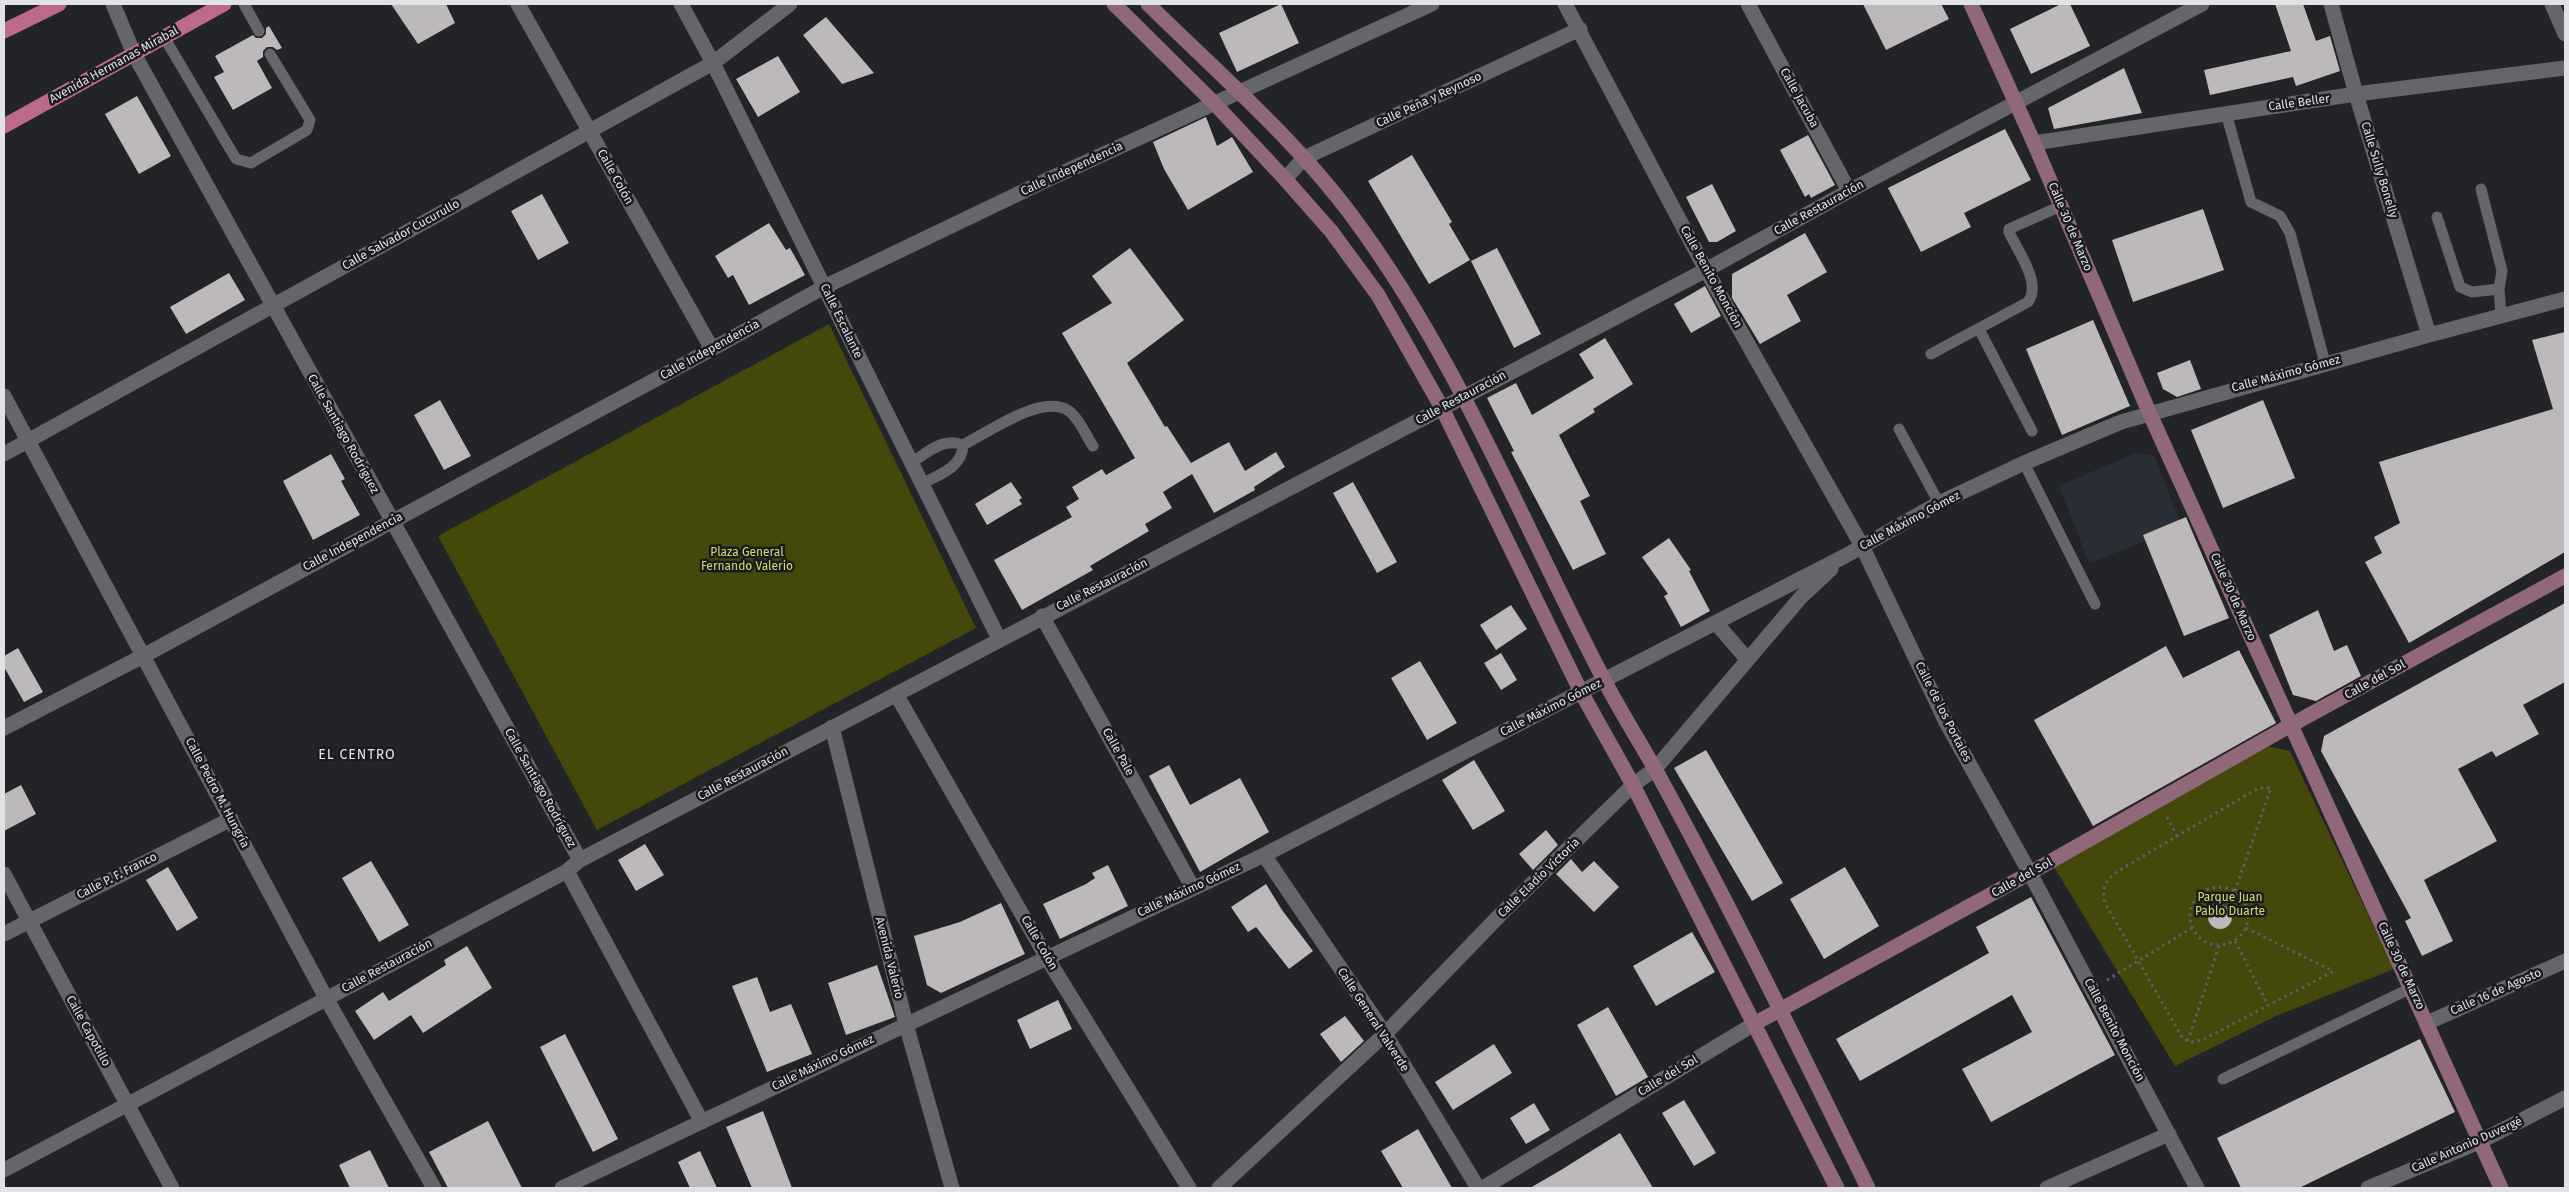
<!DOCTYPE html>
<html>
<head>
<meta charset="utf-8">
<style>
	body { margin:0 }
	#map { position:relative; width:2569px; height:1192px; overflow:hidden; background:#232427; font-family:"Fira Sans",sans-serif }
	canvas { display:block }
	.frame { position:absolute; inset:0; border:5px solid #e1e2e5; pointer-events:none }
</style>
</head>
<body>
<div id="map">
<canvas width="2569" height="1192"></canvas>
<div class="frame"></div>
</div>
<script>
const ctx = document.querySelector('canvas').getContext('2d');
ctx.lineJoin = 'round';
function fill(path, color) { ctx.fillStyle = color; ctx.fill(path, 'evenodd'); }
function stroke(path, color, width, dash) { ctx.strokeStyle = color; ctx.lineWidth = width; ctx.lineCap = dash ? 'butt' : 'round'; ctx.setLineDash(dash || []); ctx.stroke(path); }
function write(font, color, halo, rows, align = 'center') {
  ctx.font = font + ' "Fira Sans",sans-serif'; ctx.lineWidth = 5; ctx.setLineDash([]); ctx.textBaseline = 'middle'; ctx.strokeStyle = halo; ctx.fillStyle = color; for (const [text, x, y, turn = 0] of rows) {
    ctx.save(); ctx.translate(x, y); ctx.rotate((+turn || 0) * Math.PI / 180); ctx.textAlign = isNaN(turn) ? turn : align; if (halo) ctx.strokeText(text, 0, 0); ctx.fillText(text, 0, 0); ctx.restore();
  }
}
const built = new Path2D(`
	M2136,453l18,3 28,71 -93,36 -30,-77z`);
const green = new Path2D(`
	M829,324l147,304 -379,202 -159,-294z
	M2268,746l22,5 104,218 -118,47 -101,50 -121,-199z`);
const building = new Path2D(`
	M391,4h55l9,19 -37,21z
	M1281,4l18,39 -62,29 -18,-39z
	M1863,4h78l8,15 -63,31z
	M2061,4h9l20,42 -59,28 -21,-45z
	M2275,4h28l13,37 14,-5 10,35 -44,15 -3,-9 -83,18 -6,-25 87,-19z
	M826,17l48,56 -32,11 -39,-49z
	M269,26l13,22 -5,2 -4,-3h-6l-4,4v6l-6,4 15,27 -39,22 -19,-33 10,-5 -9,-16 38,-21 3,3h6l4,-4v-6z
	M778,56l22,36 -42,25 -22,-38z
	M2124,68l18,45 -88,16 -6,-21z
	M137,96l34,60 -32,18 -34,-60z
	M1206,117l11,29 15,-9 21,35 -65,38 -24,-41 -11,-27z
	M2005,129l26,51 -67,33 7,14 -50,25 -33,-64z
	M1808,135l27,50 -24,13 -2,-4 -4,3 -25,-47z
	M1412,155l40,67 -3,2 21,36 -41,24 -61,-103z
	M1712,184l24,47 -19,11h-8l-23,-45z
	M542,194l27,49 -31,17 -27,-49z
	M2203,209l21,61 -91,32 -21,-62z
	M769,223l17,27 4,-2 15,27 -56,30 -16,-30 -5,3 -13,-22z
	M1805,233l22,39 -40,23 14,26 -41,23 -28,-46v-24z
	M1130,248l54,72 -57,43 38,64 2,-1 24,37 38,-21 16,29 31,-19 9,15 -31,20 1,3 -41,23 -22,-39 -29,18 9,16 -27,16 4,7 -59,35 3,4 -71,40 -28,-50 78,-43 -6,-10 13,-8 -7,-12 30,-18 4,6 29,-17 -73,-125 50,-30 -20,-27z
	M1497,248l44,86 -27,14 -43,-87z
	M229,273l16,27 -59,34 -16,-27z
	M1705,286l16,30 -30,17 -17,-29z
	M2093,320l37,86 -68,29 -36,-86z
	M2565,332v220l-156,91 -44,-81 17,-9 -8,-16 26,-14 -21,-61 174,-53 -21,-69z
	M1605,338l28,46 -40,25 2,3 -36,23 31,61 -10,5 26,53 -33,16 -62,-118 3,-1 -27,-53 29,-15 16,32 62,-37 -15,-24z
	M2190,360l11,29 -24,8 -14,-8 -6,-16z
	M440,400l31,56 -27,14 -30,-55z
	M2263,400l32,78 -72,30 -32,-78z
	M331,454l14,25 -4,2 19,34 -47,25 -30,-59z
	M1011,482l11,16 -3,2 3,4 -35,21 -12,-21z
	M1353,482l44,80 -20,11 -44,-80z
	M2186,517l43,101 -45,18 -41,-101z
	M1669,538l22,32 -2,1 21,40 -29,16 -17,-31 4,-2 -26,-37z
	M2565,603v79l-42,23 16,29 -43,23 -4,-6 -34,18 39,72 -73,39 29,61 -31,15 -17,-35 6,-3 -90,-167 3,-15z
	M1511,605l16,24 -31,21 -16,-25z
	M2318,610l16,41 13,-6 14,31 -45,25 -23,-6 -24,-60z
	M2166,646l17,32 56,-28 37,73 -183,103 -59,-106z
	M18,648l25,44 -19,10 -20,-35v-11z
	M1501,653l16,27 -16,10 -17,-27z
	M1420,661l37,62 -30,17 -36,-62z
	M1706,750l77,133 -31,18 -78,-133z
	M1474,760l31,51 -32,19 -31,-50z
	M1169,765l21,40 50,-27 29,54 -69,40 -51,-96z
	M21,785l15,29 -32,17v-37z
	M1546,830l12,15 -25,25 -14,-16z
	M645,844l19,31 -28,16 -18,-31z
	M1571,859l11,13 12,-11 25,26 -25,25 -38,-38z
	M371,861l38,64 -30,17 -37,-64z
	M1108,865l20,41 -68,33 -17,-35 43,-20 9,-6 -3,-5z
	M168,867l30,51 -21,13 -31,-51z
	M1845,867l34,59 -55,33 -34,-60z
	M1266,884l16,26 31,41 -24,18 -33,-42 -8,5 -17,-25z
	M2031,897l84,158 -124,67 -29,-53 70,-37 -20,-37 -152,86 -24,-42 153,-86 -13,-26z
	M1001,903l24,51 -84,39 -14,-8 -13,-49 46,-14z
	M2208 917a12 12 0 1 1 24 0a12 12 0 1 1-24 0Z
	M1692,932l23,40 -59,34 -23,-40z
	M467,946l25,42 -69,45 -12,-18 -37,25 -19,-29 28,-19 6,9 57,-36 -2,-5z
	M877,965l18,52 -49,18 -18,-52z
	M757,977l13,35 21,-8 21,50 -45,18 -35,-86z
	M1058,1000l14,29 -42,20 -13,-29z
	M1608,1007l40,70 -32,19 -39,-71z
	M1345,1016l19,25 -23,21 -21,-28z
	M565,1034l53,105 -25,13 -53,-105z
	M2420,1039l35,73 -156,76h-58l-24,-50z
	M1494,1044l18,29 -59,37 -18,-28z
	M1684,1100l32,53 -22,13 -32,-53z
	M1534,1103l16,27 -24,14 -16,-26z
	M763,1111l29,77h-40l-26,-61z
	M488,1121l34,67h-74l-19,-36z
	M1418,1129l34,59h-49l-22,-37z
	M1620,1133l33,55h-123l31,-18z
	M370,1150l19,38h-39l-11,-23z
	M700,1151l17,37h-27l-12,-26z`);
const path = new Path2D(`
	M2167,817l10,19
	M2190 916a29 29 0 1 1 58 0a29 29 0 1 1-58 0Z
	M2235,891l36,-103h-12l-9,5 -132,78c-12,9 -17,17 -13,32l78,136 10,3 11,-3 130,-68
	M2246,928l87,43
	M2235,941l34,66
	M2107,980l85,-52
	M2188,1041l31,-95`);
const service = new Path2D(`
	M244,4l15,27
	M164,37l72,122 15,4 56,-33 3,-10 -40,-66
	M2226,113l25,89 29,14 10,17 35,130
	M2481,189l21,82 -3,18 2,26
	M2437,217l23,70 12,5 27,-3
	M1979,329l53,102
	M1931,354l97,-52c14,-19 -10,-50 -19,-70v-3l52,-23
	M1899,429l40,74
	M911,463c17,-11 32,-26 52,-18 26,-13 79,-52 106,-34 10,7 17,25 24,35
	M2024,463l71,141
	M921,484c18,-9 42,-17 42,-39
	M2223,1079l188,-91`);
const pedestrian = new Path2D(`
	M1706,270l156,276
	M2030,873l167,315`);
const minor = new Path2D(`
	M113,4l21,50 446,806
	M518,4l194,345
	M681,4l32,59 286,576
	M1565,4l141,266
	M1748,4l101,187
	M2331,4l25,90 73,241
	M2552,4l13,30
	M2034,143l322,-49 209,-26
	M1285,179l19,-21 276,-129
	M4,396l322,602 108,190
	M4,454l709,-391 77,-59
	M1862,546l84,176 84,151
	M1042,616l151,272
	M1716,623l31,36
	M896,694l151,264 142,230
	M832,727l74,297 46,164
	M4,728l139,-72 569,-307 112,-62 225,-108 383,-175
	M1264,855l121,179 93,154
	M567,871l135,251
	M4,874l168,314
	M4,934l227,-115
	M2427,1023l138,-62
	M4,1170l563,-299 13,-11 1126,-590 143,-79 353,-187
	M562,1188l702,-333 581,-299 94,-53 85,-40 97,-41 308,-87 136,-36
	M1219,1188l166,-154 115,-119 133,-130 22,-16 146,-172 30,-28
	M1483,1188l271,-164
	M2047,1188l122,-54
	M2368,1188l111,-46 86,-44`);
const secondary = new Path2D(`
	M1114,4l100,99 71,76 46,52 47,64 64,113 139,284 52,93 204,403
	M1148,4c69,68 146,134 204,212 105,141 170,307 251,462 16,31 35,61 52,91 76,138 144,279 213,419
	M1971,4l63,139 115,269 352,776
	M1754,1024l276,-151 261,-148 274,-149`);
const primary = new Path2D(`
	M4,31l55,-27
	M4,126l220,-122`);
const streetNames = [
	["Avenida Hermanas Mirabal",114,65,-29],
	["Calle Jacuba",1799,98,61],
	["Calle Peña y Reynoso",1429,100,-25],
	["Calle Beller",2299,103,-8],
	["Calle Independencia",1072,169,-25],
	["Calle Sully Bonelly",2379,170,73],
	["Calle Colón",615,177,61],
	["Calle Restauración",1819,208,-29],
	["Calle 30 de Marzo",2070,227,67],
	["Calle Salvador Cucurullo",401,235,-29],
	["Calle Benito Monción",1711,277,61],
	["Calle Escalante",841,321,64],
	["Calle Independencia",710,350,-29],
	["Calle Máximo Gómez",2286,374,-15],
	["Calle Restauración",1461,398,-28],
	["Calle Santiago Rodríguez",343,434,61],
	["Calle Máximo Gómez",1910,521,-28],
	["Calle Independencia",353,542,-28],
	["Calle Restauración",1102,585,-27],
	["Calle 30 de Marzo",2233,597,66],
	["Calle del Sol",2375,680,-29],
	["Calle Máximo Gómez",1551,708,-27],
	["Calle de los Portales",1943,712,63],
	["Calle Pale",1118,752,61],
	["Calle Restauración",743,774,-28],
	["Calle Santiago Rodríguez",540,788,61],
	["Calle Pedro M. Hungría",217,793,62],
	["Calle P. F. Franco",117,876,-27],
	["Calle Eladio Victoria",1539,878,-44],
	["Calle del Sol",2022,878,-29],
	["Calle Máximo Gómez",1189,890,-25],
	["Calle Colón",1039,943,60],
	["Avenida Valerio",889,958,76],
	["Calle Restauración",387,966,-28],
	["Calle 30 de Marzo",2401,966,65],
	["Calle 16 de Agosto",2496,992,-24],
	["Calle General Valverde",1373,1020,57],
	["Calle Benito Monción",2114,1030,62],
	["Calle Capotillo",88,1031,61],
	["Calle Máximo Gómez",823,1063,-26],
	["Calle del Sol",1668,1076,-31],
	["Calle Antonio Duvergé",2467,1145,-24]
];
const parkNames = [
	["Plaza General",747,553],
	["Fernando Valerio",747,567],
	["Parque Juan",2230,898],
	["Pablo Duarte",2230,912]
];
const neighbourhoodNames = [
	["EL CENTRO",357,755]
];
fill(built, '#2a2e36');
fill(green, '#44480b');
fill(building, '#bdb8b9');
stroke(path, '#5f6063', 3, [2.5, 4]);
stroke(service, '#65666a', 11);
stroke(pedestrian, '#65666a', 15);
stroke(minor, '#65666a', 15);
stroke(secondary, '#91687a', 15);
stroke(primary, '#bd6989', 15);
write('12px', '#e1e2e5', '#1a1b1e', streetNames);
write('12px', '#d3dd6e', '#1a1b1e', parkNames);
ctx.letterSpacing = '1px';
write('14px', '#e1e2e5', '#1a1b1e', neighbourhoodNames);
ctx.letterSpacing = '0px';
</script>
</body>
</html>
